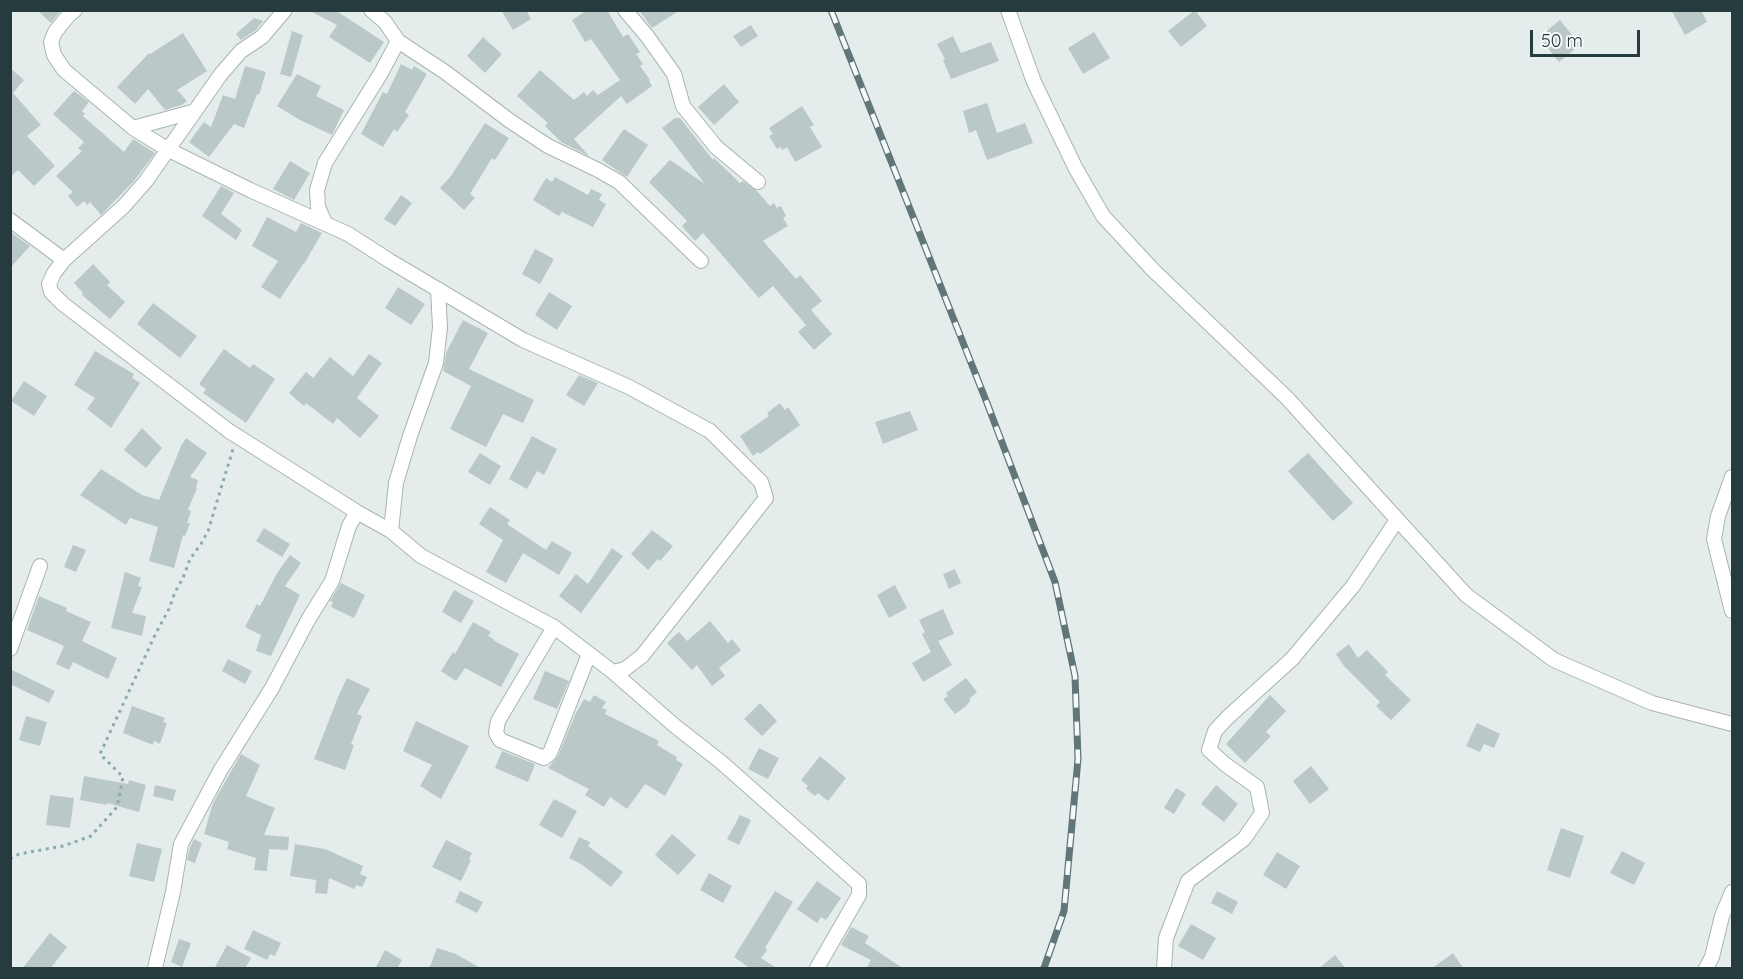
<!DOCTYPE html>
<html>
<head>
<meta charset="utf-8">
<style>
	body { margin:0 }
	#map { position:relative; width:1743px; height:979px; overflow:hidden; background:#e5edec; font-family:Quicksand,sans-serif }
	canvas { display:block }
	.frame { position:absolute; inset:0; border:12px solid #253b3e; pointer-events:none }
	.scale { position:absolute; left:1530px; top:30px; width:110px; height:27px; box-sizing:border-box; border:3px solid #253b3e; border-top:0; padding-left:8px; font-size:18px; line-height:21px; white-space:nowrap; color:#253b3e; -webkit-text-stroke:4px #f5f9f9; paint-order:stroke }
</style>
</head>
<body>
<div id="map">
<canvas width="1743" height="979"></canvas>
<div class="frame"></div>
<div class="scale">50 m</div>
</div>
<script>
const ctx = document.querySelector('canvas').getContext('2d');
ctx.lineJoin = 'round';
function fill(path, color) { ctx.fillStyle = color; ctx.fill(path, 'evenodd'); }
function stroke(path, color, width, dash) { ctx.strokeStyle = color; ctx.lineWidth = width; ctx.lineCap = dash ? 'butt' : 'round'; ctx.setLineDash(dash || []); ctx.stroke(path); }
const building = new Path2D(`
	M37,10h24l-10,13z
	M308,10h27l49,32 -14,21 -41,-26 8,-12z
	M501,10h25l5,9 -18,11z
	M587,10h20l16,27 5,-3 12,18 -4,2 7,10 -3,2 10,14 -1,1 3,5 -25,18 -6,-8 -47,43 15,17 -28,-14 -16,-16 3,-3 -31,-27 23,-26 34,30 10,-8 3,4 6,-6 5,5 22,-15 -29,-41 -6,3 -13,-22z
	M639,10h41l-28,18z
	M1195,10l12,16 -26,21 -13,-16z
	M1671,10h30l6,12 -22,13z
	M254,18l9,3 -7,9 -15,10 -5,-6z
	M1560,20l20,25 -21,17 -20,-25z
	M751,25l7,11 -17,11 -8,-11z
	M292,31l11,4 -12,42 -11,-3z
	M1094,32l16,26 -27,16 -15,-26z
	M183,33l24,38 -30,19 10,11 -5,4 -17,5 -17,-21 -13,15 -18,-17 32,-34 1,1z
	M953,36l8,17 30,-11 8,19 -48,18 -8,-19 2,-1 -8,-15z
	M483,37l19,17 -17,19 -18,-17z
	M401,64l11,6 2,-4 13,8 -22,38 4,3 -12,17 -3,-3 -11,18 -22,-13 22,-42 4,2z
	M245,66l21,6 -7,23 -2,-1 -13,34 -10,-4 -25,33 -20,-15 15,-20 7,5 12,-32 12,4z
	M10,68l14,12 -11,13 28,32 -14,11 28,30 -21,20 -16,-16 -8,7z
	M297,74l24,12 -5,10 28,14 -12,25 -32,-15 -23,-14z
	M724,84l15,18 -25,23 -16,-18z
	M74,91l15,11 -7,9 3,3 -2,2 41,36 9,-13 22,14 -21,28 -33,34 -11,-13 -3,3 -3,-4 -7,6 -9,-11 5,-4 -17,-16 26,-25 -4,-3 6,-6 -31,-28z
	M987,103l10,30 28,-10 8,20 -46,17 -11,-30 -7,3 -6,-22z
	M802,106l12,19 -4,2 12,20 -27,15 -8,-15 -5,3 -2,-3 -3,2 -8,-13 4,-2 -4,-6z
	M675,118h5l33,42 1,-2 26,25 3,-2 14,10 13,15 4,-3 3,5 4,-2 5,10 -3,2 5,8 -25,15 33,38 4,-4 22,26 -11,9 21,24 -18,16 -16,-18 8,-7 -33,-39 -14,12 -56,-65 -8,8 -13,-15 5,-5 -38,-39 21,-22 35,24 -43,-56z
	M485,123l24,15 -14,22 -3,-2 -22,36 5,4 -11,12 -24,-22 11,-12z
	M624,129l24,16 -21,32 -25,-17z
	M290,161l20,12 -16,27 -21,-11z
	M555,177l33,18 3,-6 11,5 -3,6 7,4 -13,23 -31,-15 -3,4 -26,-16 13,-22 6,4z
	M221,186l13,7 -13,21 21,16 -6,10 -34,-24z
	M401,195l11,8 -17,23 -11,-7z
	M267,217l29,15 5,-9 21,10 -18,31h-1l-23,35 -19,-12 17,-26 -26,-15z
	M10,232l20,14 -20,22z
	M535,249l19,10 -14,25 -18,-10z
	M93,264l17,18 -3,3 18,17 -15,17 -28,-24 1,-2 -9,-10z
	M398,287l27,17 -14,21 -26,-17z
	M549,292l23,14 -15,24 -22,-15z
	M153,303l44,33 -17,22 -43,-34z
	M463,320l25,13 -19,36 65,31 -11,23 -20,-9 -17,33 -36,-18 21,-43 -28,-15 3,-18z
	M224,349l26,19 3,-4 22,15 -29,44 -43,-30 3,-4 -7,-5z
	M95,351l39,23 -2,4 8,5 -29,45 -24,-19 8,-11 -21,-13z
	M369,354l13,9 -25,35 22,18 -19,22 -23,-20 -4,6 -27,-21 -2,3 -15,-13 17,-21 7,6 17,-21 23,19z
	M579,375l19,8 -14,23 -18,-11z
	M24,381l23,15 -13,20 -23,-15z
	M780,403l5,7 3,-3 12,18 -40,29 -2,-2 -5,4 -13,-20 29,-20 -2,-3z
	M910,411l8,19 -35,14 -8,-22z
	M142,428l20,20 -16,20 -22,-18z
	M532,436l25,13 -13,26 -7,-4 -10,18 -18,-10z
	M186,438l21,15 -17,24 8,3 -2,8h1l-9,22 3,1 -4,12h3l-5,13 -2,-1 -9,33 -25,-7 9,-34 -28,-9 -4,7 -46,-30 21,-26 41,26 17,5 22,-54z
	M480,453l21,13 -11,19 -22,-13z
	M1308,453l45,50 -20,18 -45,-50z
	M490,507l20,13 -3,4 39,26 6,-9 20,12 -13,22 -36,-22 -17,30 -20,-11 17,-32 -24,-16z
	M264,528l26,16 -8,13 -26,-16z
	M652,530l21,16 -13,15 -2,-2 -10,11 -17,-16z
	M73,545l13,5 -10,22 -12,-5z
	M612,548l11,8 -42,57 -22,-17 17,-22 12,10z
	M290,555l11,8 -16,23 15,9 -29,61 -15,-5 5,-16 -16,-8 12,-23 3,2 17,-33z
	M955,569l6,14 -12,6 -6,-15z
	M125,572l16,6 -3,8 4,1 -10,26 14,3 -4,20 -31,-8z
	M341,583l24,12 -11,23 -23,-11 2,-5 -3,-1z
	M895,585l12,23 -18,10 -12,-23z
	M454,590l20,11 -13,22 -19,-11z
	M39,596l28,12 -1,3 25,11 -9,19 35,17 -9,21 -35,-17 -4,8 -13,-6 8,-18 -37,-16z
	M943,609l11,25 -16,7 14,24 -29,17 -11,-19 19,-11 -9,-18 3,-2 -6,-12z
	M710,621l18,22 4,-4 9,11 -22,18 6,8 -13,10 -15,-21 -5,5 -25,-27 12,-11 8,9z
	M473,622l18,10 -3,4 6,3 -1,1 26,14 -18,33 -36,-19 -9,13 -15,-10 12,-19 2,2z
	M1349,644l9,14 9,-8 21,22 -3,3 26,25 -20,20 -15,-14 4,-4 -36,-36 -8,-12z
	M228,659l24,12 -7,13 -23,-13z
	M10,669l45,22 -6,12 -39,-19z
	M545,671l24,10 -12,28 -24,-10z
	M347,678l23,11 -13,25 5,2 -11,28 3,1 -9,25 -31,-11 24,-62z
	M966,678l11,14 -8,7 2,1 -5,6 -11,8 -12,-15 5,-3 -2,-3z
	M594,695l12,7 -4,6 5,2 -2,4 54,27 -2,4 20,12 -1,3 7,4 -18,32 -20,-12 -18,25 -17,-12 -6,10 -19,-12 4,-6 -41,-21 10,-12 17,-41 9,-16 6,3z
	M1270,695l16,16 -20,21 5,4 -26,27 -19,-19z
	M760,703l17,18 -15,15 -18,-17z
	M132,706l33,12 -2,4 4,1 -7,21 -6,-3 -1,4 -30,-12z
	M26,716l21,6 -7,24 -21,-6z
	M416,721l53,25 -28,53 -21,-13 12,-21 -29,-14z
	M1477,723l23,11 -6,14 -10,-4 -4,8 -14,-6z
	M759,748l20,10 -11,21 -20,-10z
	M502,751l33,13 -7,18 -33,-14z
	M241,754l19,11 -14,31 29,12 -11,27 25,2 -1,13 -19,-1 -2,22 -13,-1 2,-12 -29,-9 2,-7 -25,-8 9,-31z
	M820,756l26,22 -18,23 -10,-8 -3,3 -9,-7 2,-3 -7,-6z
	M1311,766l18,23 -19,15 -17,-23z
	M84,776l44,8 1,-4 17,5 -7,27 -32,-9v2l-27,-5z
	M155,785l21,5 -3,11 -20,-5z
	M1216,785l22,19 -14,18 -23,-18z
	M1176,788l10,6 -12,20 -10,-6z
	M50,795l24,3 -4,30 -24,-3z
	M554,799l23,12 -15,27 -23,-13z
	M740,815l11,5 -12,25 -12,-6z
	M1561,828l23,8 -14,42 -23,-8z
	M672,834l24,21 -18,20 -23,-20z
	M579,837l11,5 -2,4 35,26 -12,15 -30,-23 -12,-6z
	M194,839l8,4 -7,20 -8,-3 3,-13z
	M446,840l26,13 -3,6 2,1 -10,21 -29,-14z
	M137,843l25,6 -8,33 -25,-6z
	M295,844l30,5 38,17 -3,8 7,3 -5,10 -6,-2 -2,4 -25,-11 -2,16 -12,-1 1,-13 -26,-4z
	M1622,851l23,12 -11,22 -24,-12z
	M1277,852l23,14 -14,23 -23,-14z
	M709,873l23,13 -9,17 -23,-13z
	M817,881l24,17 -15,22 -5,-3 -4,6 -20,-14z
	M460,891l23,11 -6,11 -22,-11z
	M775,891l18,11 -28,46 2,2 -6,8 17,11h-27l-17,-12z
	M1217,891l21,11 -6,12 -21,-11z
	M1191,924l25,14 -13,22 -25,-14z
	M851,927l18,9 -4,7 39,26h-38l5,-9 -30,-15z
	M253,930l28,13 -6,13 -5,-2 -3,6 -23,-11z
	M50,933l17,14 -17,22h-28z
	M179,939l12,4 -9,24 -11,-5z
	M227,945l24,13 -6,11h-31z
	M437,948l19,6 26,15h-53z
	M385,950l17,10 -5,9h-22z
	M1453,953l11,16h-33z
	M1335,955l11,14h-28z`);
const path = new Path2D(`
	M10,859l9,-5 44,-8 28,-10 26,-29 6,-30 -23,-23 56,-121 13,-24 6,-17 8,-14 7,-19 11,-15 7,-13 25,-82`);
const minor = new Path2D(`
	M371,10l14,12 13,19 47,31 65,49 38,25 50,24 21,12 82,79
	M625,10l22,26 27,38 9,32 33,41 42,35
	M1008,10l26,72 41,85 28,49 50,54 134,128 179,197 88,65 98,43 80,21
	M133,128l59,-16
	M10,220l54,40 60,-54 22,-25 75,-107 20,-23 21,-14 23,-27
	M325,223l-7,-16 -1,-17 8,-27 56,-90 17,-32
	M64,260l-10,13 -5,11 2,8 12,12 166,127 128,81 34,19 30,25 133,71 59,45 12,-3 17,-13 124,-158 -5,-16 -51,-51 -81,-44 -106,-47 -133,-79 -42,-27 -98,-44 -83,-41 -34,-21 -69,-58 -10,-15 -3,-13 4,-10 13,-16 7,-6
	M1732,477l-14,39 -4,23 18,72
	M391,531l5,-48 14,-47 26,-73 4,-36 -2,-38
	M554,627l-56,94 -2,12 4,7 44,18 6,-5 39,-99
	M10,649l30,-83
	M613,672l62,54 46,36 138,122v11l-42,73
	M155,968l18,-76 8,-48 39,-73 52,-83 36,-68 24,-39 17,-55 8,-14
	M1164,968l2,-30 22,-57 56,-42 18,-26 -5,-26 -31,-22 -17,-15 6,-19 13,-14 64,-58 61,-73 44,-66
	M1706,968l6,-11 10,-41 10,-24`);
const rail = new Path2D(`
	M831,10l156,393 68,179 20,94 3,83 -14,152 -20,57`);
fill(building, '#bac8c7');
stroke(minor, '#a8b4b4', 16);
stroke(path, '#88acae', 3, [3, 4.5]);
stroke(minor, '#fff', 14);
stroke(rail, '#607679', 7);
stroke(rail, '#f5f9f9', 4.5, [14]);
</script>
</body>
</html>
